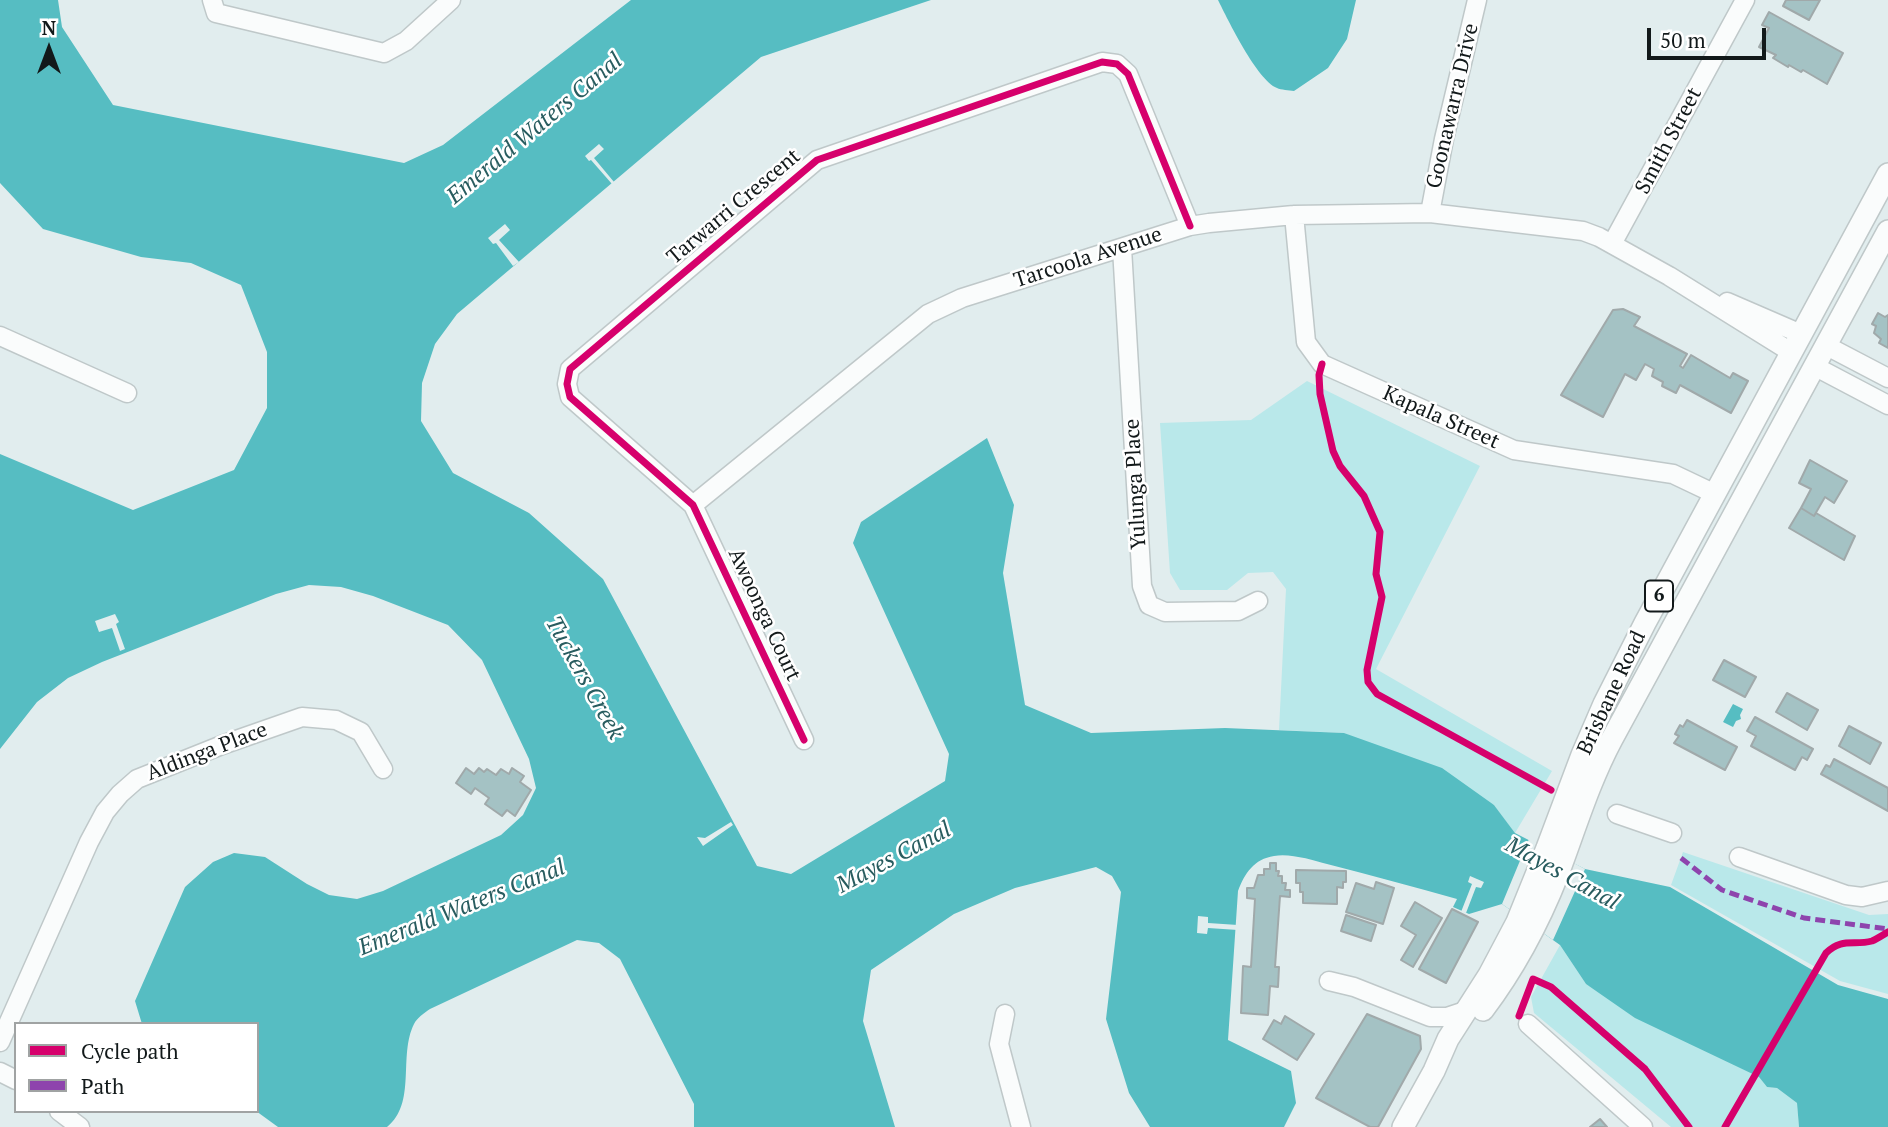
<!DOCTYPE html>
<html>
<head>
<meta charset="utf-8">
<style>
	body { margin:0 }
	#map { position:relative; width:1888px; height:1127px; overflow:hidden; background:#e1edee; font-family:"PT Serif",serif }
	canvas { display:block }
	.legend { position:absolute; left:14px; top:1022px; width:245px; height:91px; box-sizing:border-box; background:#fff; border:2px solid #a0a3a3; margin:0; padding:9px 12px; list-style:none; font-size:21px; color:#12191a }
	.legend li { display:flex; align-items:center; gap:14px; height:35px }
	.legend b { width:35px; border:2px solid #a0a3a3 }
	.north { position:absolute; left:14px; top:14px; width:70px; height:70px; -webkit-text-stroke:5px #fff; paint-order:stroke; rotate:0deg; font-size:19px; font-weight:700; line-height:28px; text-align:center; color:#12191a }
	.north::after { content:''; display:block; margin:auto; width:24px; height:32px; background:#12191a; clip-path:polygon(50% 0,100% 100%,50% 72%,0 100%) }
	.scale { position:absolute; left:1647px; top:28px; width:119px; height:32px; box-sizing:border-box; border:4px solid #12191a; border-top:0; padding-left:9px; font-size:21px; line-height:24px; white-space:nowrap; color:#12191a; -webkit-text-stroke:5px #fff; paint-order:stroke }
</style>
</head>
<body>
<div id="map">
<canvas width="1888" height="1127"></canvas>
<ul class="legend">
<li><b style="height:9px;background:#d6006c"></b>Cycle path</li>
<li><b style="height:9px;background:#8e44ad"></b>Path</li>
</ul>
<div class="north">N</div>
<div class="scale">50 m</div>
</div>
<script>
const ctx = document.querySelector('canvas').getContext('2d');
ctx.lineJoin = 'round';
function fill(path, color) { ctx.fillStyle = color; ctx.fill(path, 'evenodd'); }
function stroke(path, color, width, dash) { ctx.strokeStyle = color; ctx.lineWidth = width; ctx.lineCap = dash ? 'butt' : 'round'; ctx.setLineDash(dash || []); ctx.stroke(path); }
function write(font, color, halo, rows, align = 'center') {
  ctx.font = font + ' "PT Serif",serif'; ctx.lineWidth = 5; ctx.setLineDash([]); ctx.textBaseline = 'middle'; ctx.strokeStyle = halo; ctx.fillStyle = color; for (const [text, x, y, turn = 0] of rows) {
    ctx.save(); ctx.translate(x, y); ctx.rotate((+turn || 0) * Math.PI / 180); ctx.textAlign = isNaN(turn) ? turn : align; if (halo) ctx.strokeText(text, 0, 0); ctx.fillText(text, 0, 0); ctx.restore();
  }
}
const green = new Path2D(`
	M1307,381l173,85 -104,203 176,102 -37,62 -21,-28 -150,-72 -65,-3 7,-141 -13,-17 -25,1 -21,17h-47l-10,-17 -10,-150 91,-3z
	M1683,852l186,63 19,-1v80l-48,-13 -169,-96z
	M1560,945l26,39 173,93 8,10 10,1 20,15 2,24h-128l-137,-114 -3,-16z`);
const water = new Path2D(`
	M0,0h58l4,27 51,78 291,58 39,-18 188,-145h300l-170,57 -304,257 -22,30 -13,39 -1,38 32,52 76,40 74,66 154,287 34,8 154,-93 4,-27 -96,-211 8,-21 126,-84 27,67 -11,68 22,132 66,28 134,-5 119,5 98,35 52,37 21,28 70,36 85,18 168,98 50,14v128h-89l-2,-24 -20,-15 -10,-1 -8,-10 -124,-59 -49,-34 -26,-39 -58,-41 -33,10 -16,-7 4,-8c-43,-12 -86,-24 -130,-35 -15,-4 -37,-11 -53,-8 -20,3 -29,17 -36,35l-10,149 63,31 5,32 -12,24h-134l-21,-34 -23,-74 15,-127 -9,-16 -16,-9 -81,21 -61,26 -83,56 -8,51 32,106h-201v-23l-74,-145 -21,-16 -22,-3 -147,69c-6,4 -13,9 -16,15 -16,32 3,79 -27,103h-109l-22,-16 1,-87h-115l-7,-23 50,-114 28,-25 21,-9 31,4 42,27 22,11 28,4 26,-8 118,-56 22,-20 13,-27 -7,-29 -47,-99 -34,-35 -75,-29 -32,-9 -32,-2 -33,9 -174,68 -34,16 -31,24 -37,47v-295l133,56 101,-40 33,-62v-56l-26,-67 -50,-22 -50,-6 -98,-28 -43,-46z
	M1218,0h138l-9,39 -19,29 -34,23c-5,-1 -13,-1 -17,-3 -20,-8 -49,-68 -59,-88z
	M1733,704l10,5 -3,6 1,4 -5,2 -3,6 -10,-5z`);
const pier = new Path2D(`
	M599,144l5,5 -10,9 20,24 -2,2 -21,-24 -2,1 -4,-5z
	M505,224l5,6 -11,10 20,22 -6,4 -17,-23 -3,1 -5,-6z
	M115,614l4,8 -3,2 9,25 -5,2 -8,-23 -13,4 -4,-11z
	M731,822l2,3 -30,21 -6,-9 8,1z
	M1529,839l56,30 -32,71 -51,-36z
	M1470,876l14,6 -3,6 -5,-1 -10,26 -5,-1 11,-28 -4,-2z
	M1198,916l10,1v6l30,2v5l-30,-2 -1,6 -10,-1z`);
const building = new Path2D(`
	M1786,0h34l-11,20 -26,-14z
	M1769,12l74,41 -16,31 -24,-14 -2,2 -12,-7 -1,2 -15,-9 3,-3 -17,-8 10,-19 -7,-3z
	M1623,309l17,8 -6,9 53,28 -7,12 3,2 8,-13 39,23 3,-5 15,8 -17,32 -51,-28 -4,8 -14,-7 1,-4 -11,-6 2,-7 -9,-5 -9,16 -11,-6 -22,43 -42,-22 52,-85z
	M1878,313l7,4 3,-2v33l-9,-5 2,-4 -7,-6 2,-7 -4,-2z
	M1810,460l37,21 -13,22 -9,-6 -11,19 -13,-8 10,-19 -12,-6z
	M1801,508l13,8 2,-3 39,23 -11,24 -55,-32z
	M1724,660l32,17 -11,20 -32,-17z
	M1787,693l31,17 -11,20 -31,-18z
	M1755,717l58,32 -6,11 -5,-3 -7,13 -44,-24 5,-10 -9,-5z
	M1687,720l50,27 -12,23 -51,-27 5,-7 -4,-2 5,-9 3,2z
	M1849,726l32,17 -11,21 -31,-18z
	M1834,759l54,29v23l-67,-37 5,-9 4,2z
	M466,768l8,6 5,-6 5,4 3,-3 9,6 5,-6 8,5 3,-6 12,8 -4,6 11,8 -16,26 -8,-6 -5,6 -17,-12 4,-6 -14,-10 -4,6 -15,-11z
	M1270,863h6v8h3l-1,5h4v7h4l-1,7h5v7l-10,-1 -5,71h4l-1,20 -8,-1 -2,29 -27,-2 2,-47 8,1 4,-68 -8,-1v-10h7l4,-13h6v-6h6z
	M1296,870l50,1v11h-3v6l-6,-1v17l-34,-1v-11h-3v-9h-4z
	M1376,882l18,6 -11,36 -37,-12 10,-29 18,6z
	M1415,902l27,16 -29,49 -12,-7 15,-25 -15,-9z
	M1452,909l26,13 -32,61 -27,-14z
	M1346,915l30,10 -5,16 -30,-10z
	M1367,1014l53,22 1,13 -43,78h-8l-54,-29z
	M1285,1016l29,18 -17,26 -34,-21 11,-19 7,4z
	M1600,1119l7,8h-17z`);
const minor = new Path2D(`
	M212,0l4,13 168,40 22,-12 45,-41
	M1430,213l14,-74 33,-139
	M1294,215l12,127 16,22 192,86 159,24 40,19
	M1612,244l133,-244
	M1122,248l20,338 7,19 16,7 73,-1 20,-10
	M1727,302l74,32
	M0,336l127,57
	M1825,345l63,33
	M1814,366l74,39
	M693,505l235,-191 34,-16 228,-72 19,-3 85,-8 136,-2 153,18 16,6 70,39 122,76
	M804,740l-111,-235 -123,-108 -3,-13 3,-15 247,-209 285,-98 15,2 11,10 62,152
	M1617,814l55,19
	M1739,857l107,38 16,2 26,-6
	M1329,981l25,6 76,30h17l21,-7
	M1005,1014l-6,30 22,83
	M1528,1024l115,103
	M0,1042l89,-200 16,-30 15,-18 17,-15 85,-34 80,-28 34,3 25,12 22,37
	M0,1072l16,8
	M59,1111l21,16`);
const major = new Path2D(`
	M1483,1010c31,-41 56,-88 75,-136 17,-45 31,-92 54,-135l276,-508
	M1403,1127l31,-56 14,-32 41,-64 28,-53 30,-74 35,-93 22,-51 41,-81 243,-449`);
const quiet = new Path2D(`
	M1681,858l41,32 82,28 84,11`);
const cycleway = new Path2D(`
	M1322,364l-3,11 1,19 13,57 7,15 24,30 16,36 -4,42 6,23 -15,73 1,12 9,12 174,96
	M804,740l-111,-235 -123,-108 -3,-13 3,-15 247,-209 285,-98 15,2 11,10 62,152
	M1519,1016l14,-37 18,8 94,82 44,58
	M1725,1127l101,-174c16,-16 28,-7 46,-12 5,-2 11,-6 16,-9`);
const shields = [
	[1659,596,28]
];
const shieldNames = [
	["6",1659,596]
];
const streetNames = [
	["Goonawarra Drive",1453,106,-77],
	["Smith Street",1669,141,-62],
	["Tarwarri Crescent",734,207,-40],
	["Tarcoola Avenue",1088,258,-18],
	["Kapala Street",1441,418,24],
	["Yulunga Place",1136,484,-93],
	["Awoonga Court",764,615,65],
	["Brisbane Road",1612,693,-65],
	["Aldinga Place",207,752,-21]
];
const waterNames = [
	["Emerald Waters Canal",535,129,-40],
	["Tuckers Creek",584,678,61],
	["Mayes Canal",894,858,-28],
	["Mayes Canal",1562,874,29],
	["Emerald Waters Canal",462,908,-22]
];
fill(green, '#b9e8ea');
fill(water, '#56bdc2');
fill(pier, '#e1edee');
fill(building, '#a4c2c4');
stroke(building, '#a0a9aa', 2);
stroke(minor, '#bfc8c9', 21);
stroke(major, '#bfc8c9', 24);
stroke(minor, '#fafcfc', 18);
stroke(major, '#fafcfc', 21);
stroke(quiet, '#8e44ad', 5, [10, 5]);
stroke(cycleway, '#d6006c', 7);
for (const [x, y, w] of shields) { const box = new Path2D(); box.roundRect(x - w / 2, y - 15.5, w, 31, 5); ctx.fillStyle = '#fff'; ctx.fill(box); stroke(box, '#12191a', 2); }
write('bold 19px', '#12191a', null, shieldNames);
write('21px', '#12191a', '#fff', streetNames);
write('italic 23px', '#285c5f', '#fff', waterNames);
</script>
</body>
</html>
